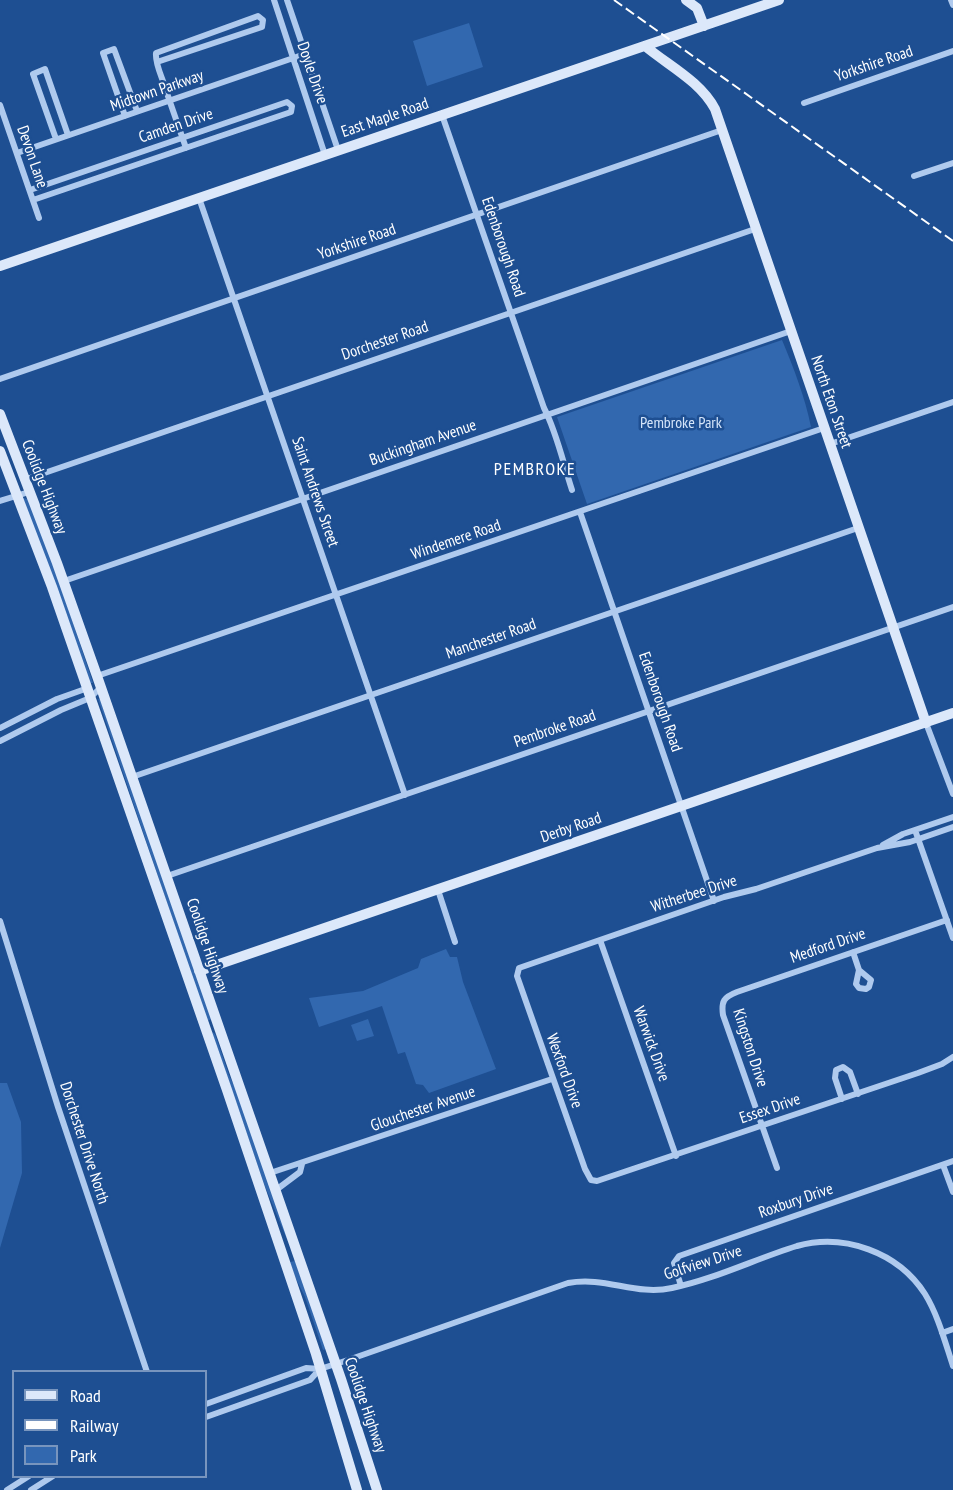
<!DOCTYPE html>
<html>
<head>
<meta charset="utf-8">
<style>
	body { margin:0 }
	#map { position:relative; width:953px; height:1490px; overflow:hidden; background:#1e4f92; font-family:"PT Sans Narrow",sans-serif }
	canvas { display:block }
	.legend { position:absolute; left:12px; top:1370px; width:195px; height:108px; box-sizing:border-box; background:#1e4f92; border:2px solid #7895be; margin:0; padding:8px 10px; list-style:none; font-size:18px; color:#fff }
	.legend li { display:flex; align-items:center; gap:12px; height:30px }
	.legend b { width:30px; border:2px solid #7895be }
</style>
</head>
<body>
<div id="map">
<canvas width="953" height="1490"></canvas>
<ul class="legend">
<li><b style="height:8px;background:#dce8fa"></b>Road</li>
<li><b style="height:8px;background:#fff"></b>Railway</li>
<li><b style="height:16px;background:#3268af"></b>Park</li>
</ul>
</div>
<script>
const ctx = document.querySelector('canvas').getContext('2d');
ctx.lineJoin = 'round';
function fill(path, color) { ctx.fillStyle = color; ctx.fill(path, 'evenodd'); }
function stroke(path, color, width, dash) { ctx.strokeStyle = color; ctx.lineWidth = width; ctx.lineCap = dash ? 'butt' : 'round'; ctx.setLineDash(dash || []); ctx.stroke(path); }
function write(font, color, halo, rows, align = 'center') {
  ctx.font = font + ' "PT Sans Narrow",sans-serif'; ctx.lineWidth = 5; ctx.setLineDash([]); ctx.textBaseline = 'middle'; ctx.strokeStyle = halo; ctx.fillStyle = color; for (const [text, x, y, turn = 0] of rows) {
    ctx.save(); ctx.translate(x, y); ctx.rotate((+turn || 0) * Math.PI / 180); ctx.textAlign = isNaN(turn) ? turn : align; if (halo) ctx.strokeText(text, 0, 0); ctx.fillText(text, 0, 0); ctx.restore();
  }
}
const green = new Path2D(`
	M469,23l14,44 -56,19 -14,-45z
	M782,340c12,29 23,57 29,87l-224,77 -30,-87z
	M23,498l5,1 23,58 42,126h-3z
	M98,699h2l112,320 -5,2z
	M446,949l4,8h7l6,25 33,87 -67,24 -6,-8 -7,-1 -11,-32 -7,2 -16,-48 -63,21 -10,-29 54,-7 55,-23 3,-9z
	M368,1019l6,17 -17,5 -6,-16z
	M212,1032l3,2 14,41 12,25 50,149 -27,-65z
	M0,1083h7l14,39 1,51 -22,75z
	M295,1261l31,88 -3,1 -18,-53 -10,-20 -5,-15z`);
const street = new Path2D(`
	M274,0l51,155
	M287,0l51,150
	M951,0l2,5
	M157,62l105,-35 1,-7 -5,-4 -102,37c-1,10 5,22 8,31 7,22 15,43 22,64
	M804,103l149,-52
	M0,105l39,113
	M442,115l102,293c13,25 19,55 28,82
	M125,116l-22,-63 11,-4 23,62
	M56,139l-23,-65 12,-5 23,66
	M17,153l288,-99
	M914,176l39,-13
	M30,190l257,-88 5,4 -1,6 -258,88
	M199,198l206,597
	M0,379l722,-249
	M830,444l123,-42
	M24,480l731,-251
	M0,501l29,-9
	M580,512l134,389
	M64,581l727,-250
	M97,676l727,-248
	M926,723l27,71
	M0,728l57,-29 31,-11
	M0,741l61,-31 29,-12 11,-11
	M132,777l726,-249
	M953,827l-43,15 -33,6 -121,41 -32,8 -205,71 -2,8 68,193 6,11 6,1 321,-108 24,-9 11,-7
	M915,830l38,108
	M883,845l20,-11 50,-17
	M167,876l786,-269
	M438,890l17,52
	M0,921l58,186 89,265
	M600,940l76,216
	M853,952l6,18 12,10 -2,7 -3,2 -7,-1 -3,-4 3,-14
	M842,1099l-7,-21 1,-8 7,-3 7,5 8,22
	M943,1165l10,27
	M777,1168l-54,-153c-2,-14 1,-18 14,-23l210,-72
	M270,1173l282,-94
	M276,1190l24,-18 2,-8
	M681,1286l-7,-23 5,-7 274,-95
	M942,1333l11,-4
	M206,1404l100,-36 14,1 28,-9 220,-77c38,-7 67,13 104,5 43,-9 83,-29 125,-42 47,-13 101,6 128,48 13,21 20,48 28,72
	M206,1417l104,-37 10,-11
	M7,1490l22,-14
	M31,1490l22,-14`);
const secondary = new Path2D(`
	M686,0l11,8 7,18
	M645,46c24,20 55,35 70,63l211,614
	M0,266l779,-266
	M0,414l57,149 40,113 244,703 36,111
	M0,451l52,136 175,503 89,264 41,136
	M199,971l754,-258`);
const rail = new Path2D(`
	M614,0l339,241`);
const streetNames = [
	["Yorkshire Road",874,64,-19],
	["Doyle Drive",312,73,71],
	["Midtown Parkway",157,91,-19],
	["East Maple Road",385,118,-19],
	["Camden Drive",176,126,-19],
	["Devon Lane",32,157,71],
	["Yorkshire Road",357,242,-19],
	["Edenborough Road",503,247,71],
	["Dorchester Road",385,341,-19],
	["North Eton Street",831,402,71],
	["Buckingham Avenue",423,443,-19],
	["Coolidge Highway",44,487,69],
	["Saint Andrews Street",315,492,71],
	["Windemere Road",456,540,-19],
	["Manchester Road",491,639,-19],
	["Edenborough Road",660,702,71],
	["Pembroke Road",555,729,-19],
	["Derby Road",571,828,-19],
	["Witherbee Drive",694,894,-18],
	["Coolidge Highway",207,946,71],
	["Medford Drive",828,946,-19],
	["Warwick Drive",651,1044,70],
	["Kingston Drive",750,1048,72],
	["Wexford Drive",564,1071,70],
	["Glouchester Avenue",423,1109,-19],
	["Essex Drive",770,1109,-19],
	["Dorchester Drive North",84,1143,72],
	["Roxbury Drive",796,1201,-19],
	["Golfview Drive",703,1263,-18],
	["Coolidge Highway",365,1405,71]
];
const parkNames = [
	["Pembroke Park",681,423]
];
const neighbourhoodNames = [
	["PEMBROKE",535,470]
];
fill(green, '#3268af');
stroke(street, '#afcaee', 6);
stroke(secondary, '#dce8fa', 10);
stroke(rail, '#fff', 2, [10, 4.5]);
write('16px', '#fff', '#1e4f92', streetNames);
write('16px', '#d5e5fa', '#1e4f92', parkNames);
ctx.letterSpacing = '1.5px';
write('18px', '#fff', '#1e4f92', neighbourhoodNames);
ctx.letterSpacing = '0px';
</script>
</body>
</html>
